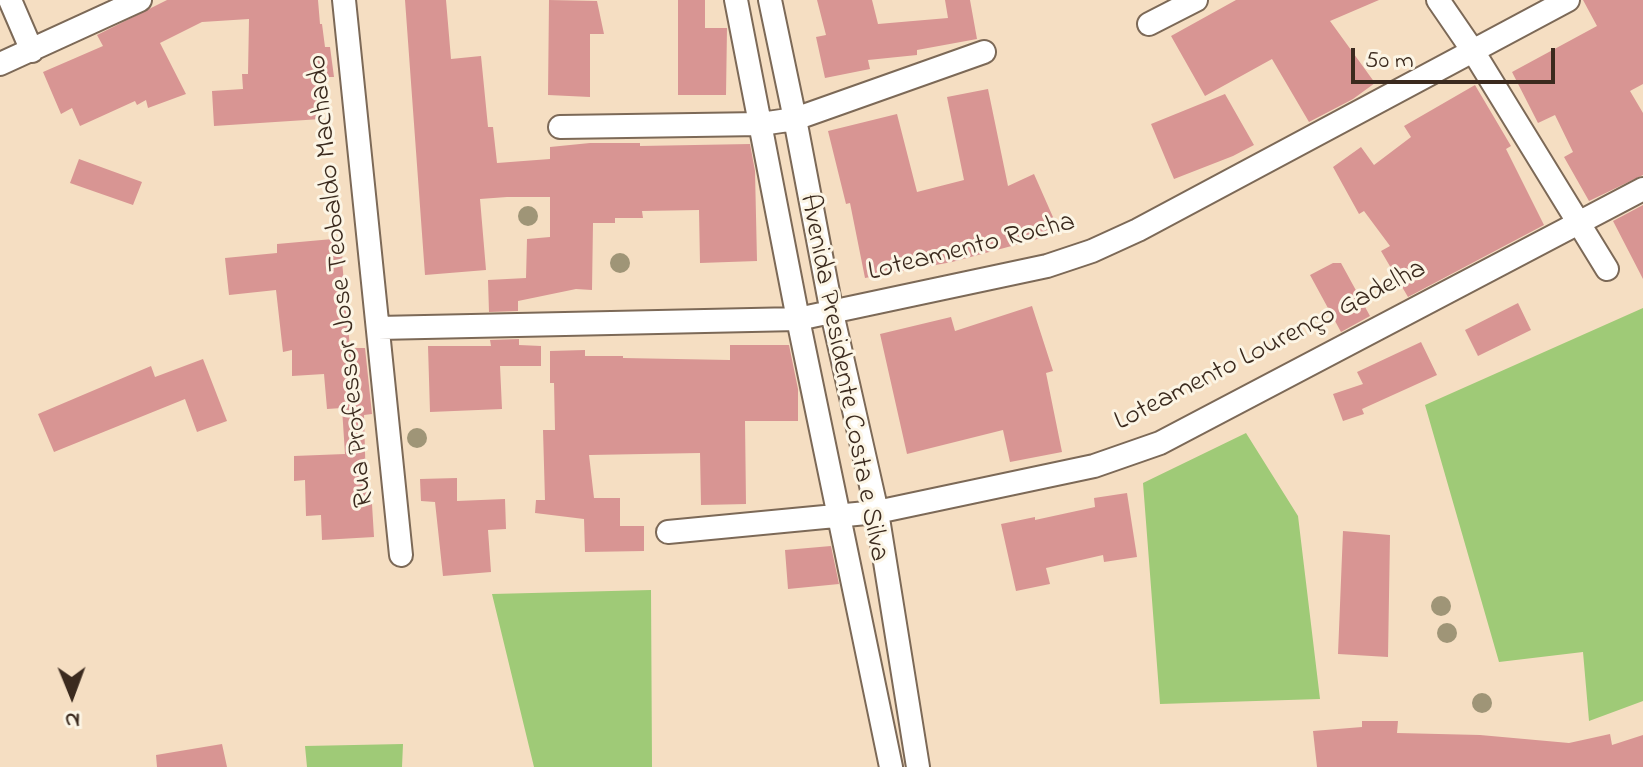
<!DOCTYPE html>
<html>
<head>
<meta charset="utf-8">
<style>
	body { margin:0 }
	#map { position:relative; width:1643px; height:767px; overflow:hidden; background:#f5dec2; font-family:"Indie Flower",sans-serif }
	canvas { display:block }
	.north { position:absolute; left:32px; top:655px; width:80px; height:80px; -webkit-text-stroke:6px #fcf5e5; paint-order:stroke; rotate:179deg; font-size:22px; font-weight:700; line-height:32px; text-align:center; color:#3b2a1e }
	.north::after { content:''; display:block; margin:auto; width:28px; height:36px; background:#3b2a1e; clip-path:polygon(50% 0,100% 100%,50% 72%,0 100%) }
	.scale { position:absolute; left:1351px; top:48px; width:204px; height:36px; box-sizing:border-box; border:4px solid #3b2a1e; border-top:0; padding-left:10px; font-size:24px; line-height:28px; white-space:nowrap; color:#3b2a1e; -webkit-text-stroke:6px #fcf5e5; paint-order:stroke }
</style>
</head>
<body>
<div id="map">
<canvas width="1643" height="767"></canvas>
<div class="north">N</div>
<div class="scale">50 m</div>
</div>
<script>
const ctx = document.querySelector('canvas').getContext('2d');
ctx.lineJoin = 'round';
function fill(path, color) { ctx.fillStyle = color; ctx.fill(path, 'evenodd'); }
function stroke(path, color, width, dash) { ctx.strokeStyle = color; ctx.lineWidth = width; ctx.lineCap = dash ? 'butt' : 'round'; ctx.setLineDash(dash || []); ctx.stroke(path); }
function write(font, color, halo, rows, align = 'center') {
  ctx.font = font + ' "Indie Flower",sans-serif'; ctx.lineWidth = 6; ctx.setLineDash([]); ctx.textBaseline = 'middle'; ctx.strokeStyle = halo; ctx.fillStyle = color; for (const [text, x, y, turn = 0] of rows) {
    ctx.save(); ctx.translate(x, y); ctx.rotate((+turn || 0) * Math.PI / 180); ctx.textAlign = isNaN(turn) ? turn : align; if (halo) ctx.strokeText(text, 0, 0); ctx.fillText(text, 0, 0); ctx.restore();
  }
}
const green = new Path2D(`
	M1643,308v393l-54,20 -6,-69 -84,10 -74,-257z
	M1246,433l52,83 22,183 -160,5 -17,-221z
	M651,590l1,177h-118l-42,-173z
	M403,744l-1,23h-95l-2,-21z`);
const building = new Path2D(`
	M167,0h151l2,24h2l3,23h5l4,30h-16l3,42 -107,7 -2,-35 31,-2 -1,-15h6l1,-55 -47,3 -42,21 26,51 -38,14 -2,-8 -9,5 -2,-4 -55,25 -8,-18 -11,6 -18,-42 60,-26 -6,-11z
	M405,0h41l5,59 30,-3 7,71h5l4,36 53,-4v-12l40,-4h50v3l110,-2 5,27 2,90 -57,2 -1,-53 -57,1 1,7h-28v5h-22l-1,67 -16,-1 -58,12v10l-29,1 -1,-32 38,-2 1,-39 23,-2v-40h-43l-27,2 6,71 -61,5z
	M549,0l48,1 7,33h-14v63l-42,-2z
	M678,0h27v28h22l-1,67h-48z
	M817,0h55l6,24 70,-6 -3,-18h25l7,39 -60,11v5l-49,5 2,9 -45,9 -9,-41 10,-2z
	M1236,0h143l-49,21 45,62 -22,16 -44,23 -37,-63 -67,37 -34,-60z
	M1583,0h60v84l-13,7 13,22v62l-54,26 -25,-44 9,-5 -18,-37 -17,8 -26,-51 85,-46z
	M1475,85l36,61 -5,3 38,76 -136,72 -27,-46 9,-5 -26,-35 -5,3 -26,-47 28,-20 13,18 37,-28 -7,-11z
	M988,89l20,97 26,-12 26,59 -108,29 -87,16 -15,-75 -4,1 -18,-73 69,-17 20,78 47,-12 -17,-83z
	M1225,94l29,51 -21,11 -59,23 -23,-55z
	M79,159l63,23 -9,23 -63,-22z
	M1643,205v74l-30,-58z
	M344,238l-2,23 8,87h15l7,66 -8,1 2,73h5l3,49 -52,3 -1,-25 -15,1 -1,-36 -11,1v-25l51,-2 -3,-46 -15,1 -3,-35 -32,2v-26l-9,2 -7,-62 -47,5 -4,-37 52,-5v-9z
	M1333,263h8l29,53 -29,16 -31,-57z
	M1518,303l13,27 -53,26 -13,-26z
	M1032,306l21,65 -7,2 16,79 -52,10 -7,-32 -96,24 -27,-120 71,-17 4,14z
	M519,339v6l22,1v20h-41l2,43 -72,3 -2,-66h63l-1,-6z
	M1421,342l16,33 -75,34 2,5 -21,7 -10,-27 30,-10 -6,-12z
	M730,345h59l9,44v32h-53l1,83 -45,1 -1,-52 -111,2 5,43h26v28h24v25l-59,1 -1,-33 -49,-6 1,-13h9l-2,-70h12l-1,-47h-4v-32l35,-1v6h38v2l107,2z
	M203,359l24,62 -30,11 -12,-33 -131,53 -16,-38 113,-48 4,11z
	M457,478v23l48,-2 1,30 -18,1 3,42 -48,4 -8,-74 -14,-1 -1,-22z
	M1127,493l10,64 -33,5 -1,-7 -57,13 4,16 -34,7 -15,-67 34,-7v3l60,-13 -1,-9z
	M1343,531l47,4 -2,122 -50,-3z
	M831,546l8,38 -51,5 -3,-39z
	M1362,721h36l-1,12 83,2 89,8 41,-9 2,11 31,-10v32h-326l-4,-36 49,-4z
	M222,744l5,23h-70l-1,-12z`);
const minor = new Path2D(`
	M10,0l22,51
	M344,0l57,555
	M736,0l62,319 93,448
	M770,0l25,119 37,194 45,199 41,255
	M1438,0l35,51 134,218
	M1149,24l47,-24
	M0,64l140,-64
	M560,127l201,-3 34,-5 189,-67
	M378,328l420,-9 249,-53 45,-15 46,-21 430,-230
	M668,532l209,-20 217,-46 66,-23 483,-254`);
const trees = [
	[528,216],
	[620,263],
	[417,438],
	[1441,606],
	[1447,633],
	[1482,703]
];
const streetNames = [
	["Loteamento Rocha",972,249,-14],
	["Rua Professor Jose Teobaldo Machado",343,281,-96],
	["Loteamento Lourenço Gadelha",1271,347,-27],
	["Avenida Presidente Costa e Silva",842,378,79]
];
fill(green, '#9fca77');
fill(building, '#d89593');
stroke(minor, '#7c6957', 26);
stroke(minor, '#fff', 22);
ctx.fillStyle = '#9f9577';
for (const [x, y] of trees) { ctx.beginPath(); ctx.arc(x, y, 10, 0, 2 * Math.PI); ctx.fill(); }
write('28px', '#3b2a1e', '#fcf5e5', streetNames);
</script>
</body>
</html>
